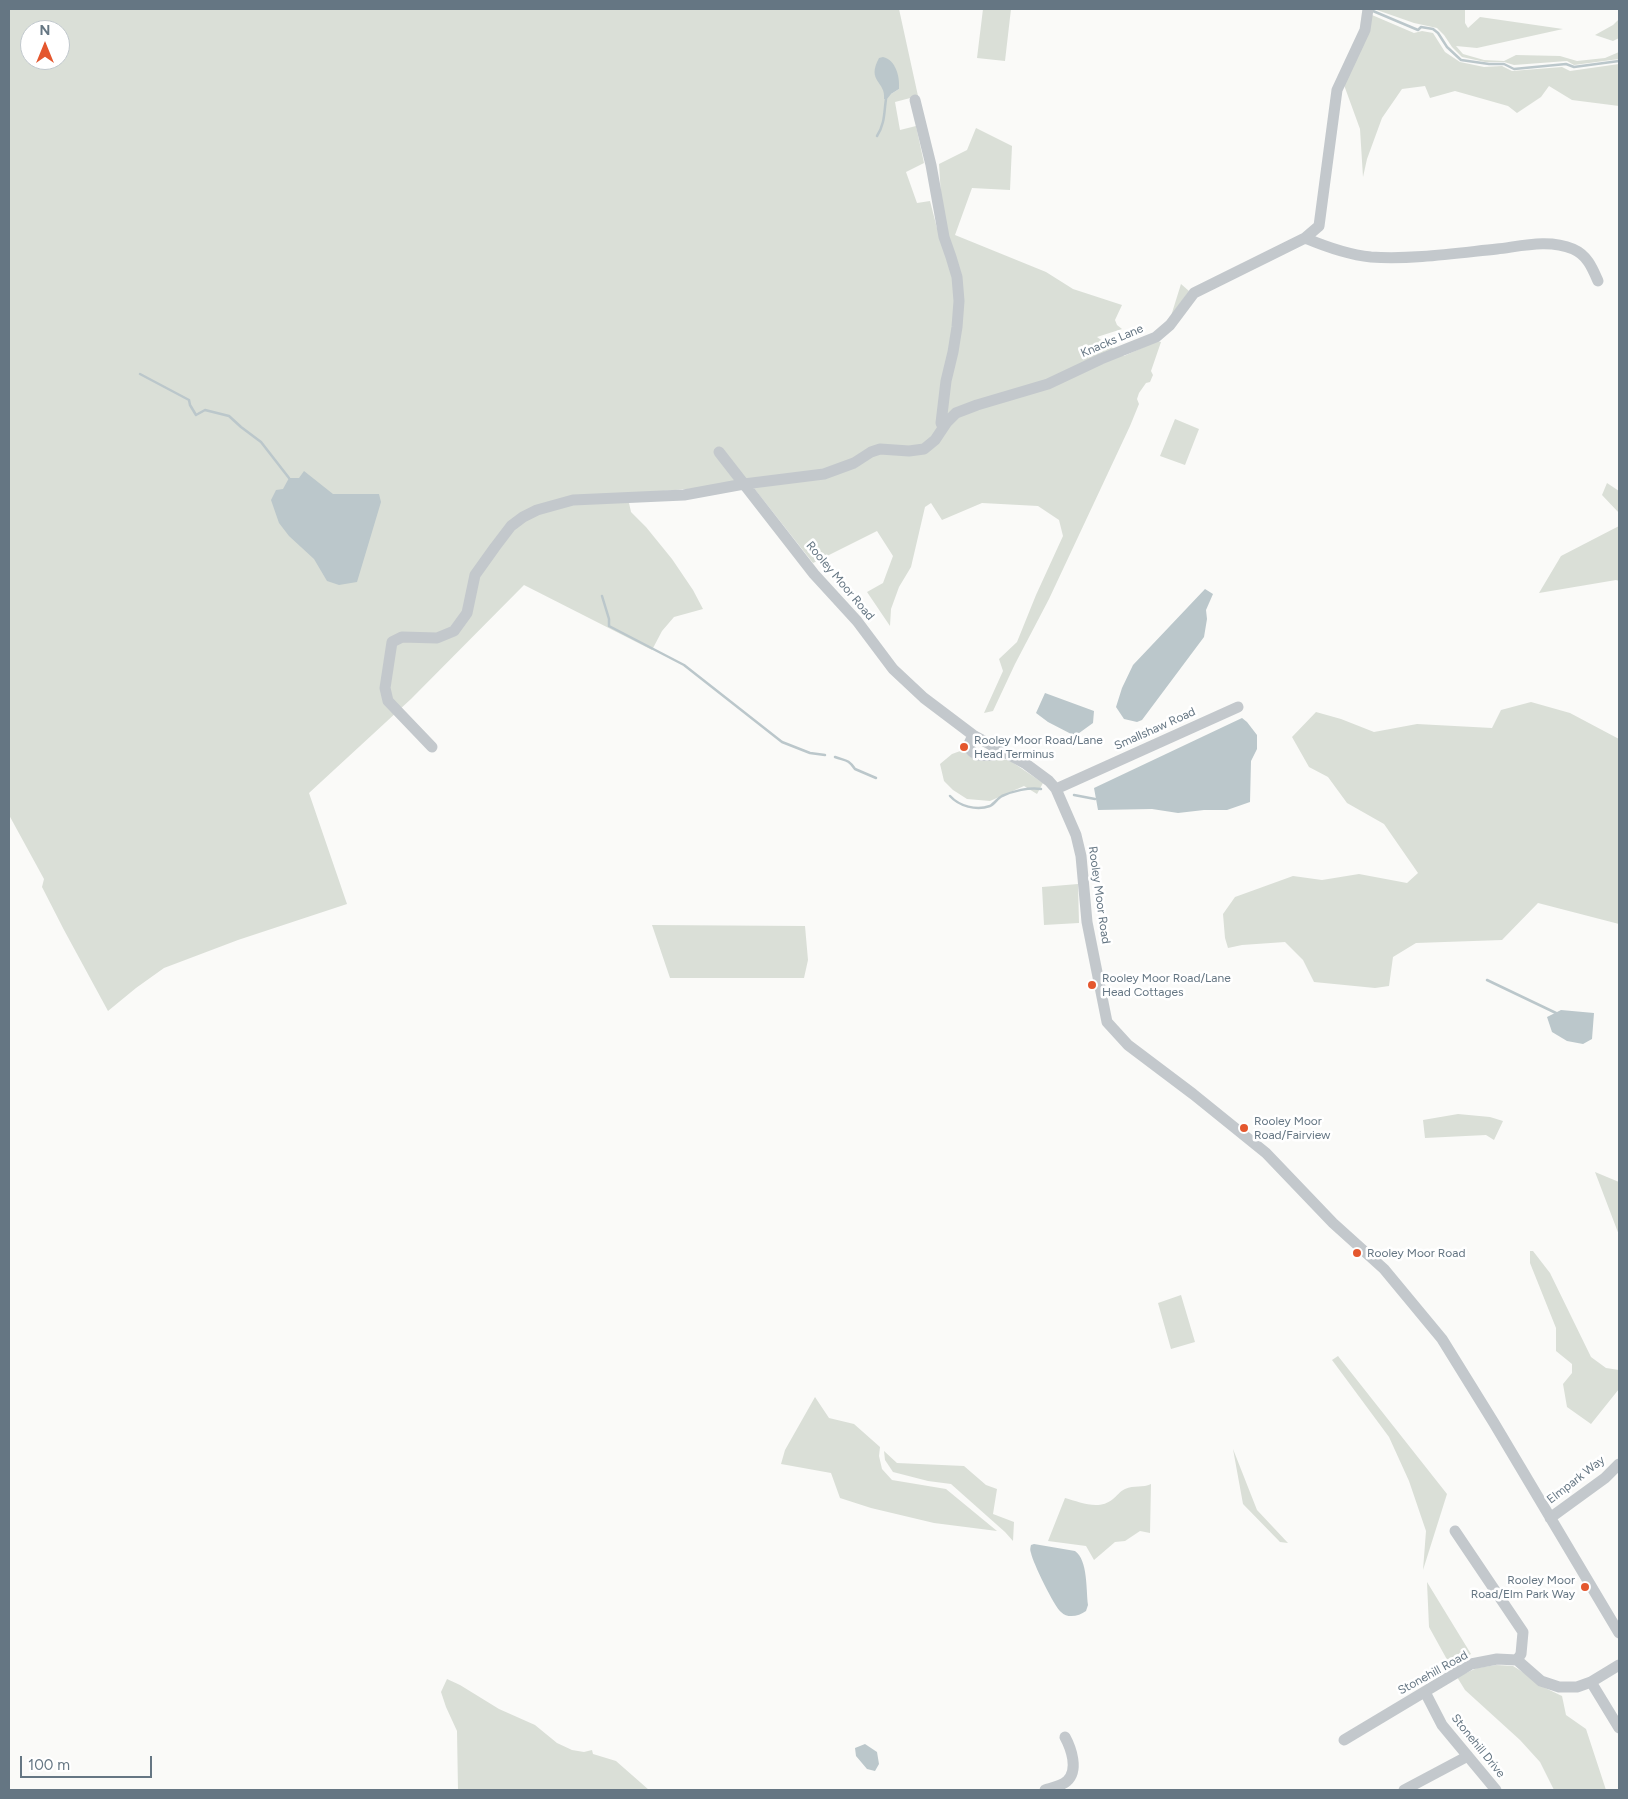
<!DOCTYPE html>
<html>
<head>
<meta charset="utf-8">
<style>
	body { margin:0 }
	#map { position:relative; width:1628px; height:1799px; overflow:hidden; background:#fafaf8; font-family:Figtree,sans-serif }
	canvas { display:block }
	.frame { position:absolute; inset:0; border:10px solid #657683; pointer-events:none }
	.north { position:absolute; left:20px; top:20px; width:50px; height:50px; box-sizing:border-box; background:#fff; border:1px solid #c1c8cd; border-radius:50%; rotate:0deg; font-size:14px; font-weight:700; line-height:20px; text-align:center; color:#657683 }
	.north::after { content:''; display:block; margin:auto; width:18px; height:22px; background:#e4572e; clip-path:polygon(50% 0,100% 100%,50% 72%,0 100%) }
	.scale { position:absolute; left:20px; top:1756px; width:132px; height:22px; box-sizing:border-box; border:2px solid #657683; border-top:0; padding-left:6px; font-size:15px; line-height:18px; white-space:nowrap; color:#657683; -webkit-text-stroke:4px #fff; paint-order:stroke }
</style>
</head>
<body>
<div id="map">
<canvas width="1628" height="1799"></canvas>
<div class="frame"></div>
<div class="north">N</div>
<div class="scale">100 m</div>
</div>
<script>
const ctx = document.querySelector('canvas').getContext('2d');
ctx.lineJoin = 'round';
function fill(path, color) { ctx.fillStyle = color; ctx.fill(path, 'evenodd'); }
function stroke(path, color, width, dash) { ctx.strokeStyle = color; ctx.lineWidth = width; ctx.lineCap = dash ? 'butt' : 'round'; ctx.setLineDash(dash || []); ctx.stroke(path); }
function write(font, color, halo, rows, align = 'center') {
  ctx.font = font + ' Figtree,sans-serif'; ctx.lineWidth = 5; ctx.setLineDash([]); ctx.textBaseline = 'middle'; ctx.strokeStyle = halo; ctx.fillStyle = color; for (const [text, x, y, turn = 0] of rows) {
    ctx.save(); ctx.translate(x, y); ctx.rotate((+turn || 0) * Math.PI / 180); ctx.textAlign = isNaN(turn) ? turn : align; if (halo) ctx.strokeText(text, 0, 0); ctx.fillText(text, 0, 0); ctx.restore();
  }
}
const green = new Path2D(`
	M9,9h890l19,87 -23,6 5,28 16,-4 8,37 -18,9 11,31 13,-2 7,27 5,-16 -3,-48 28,-14 9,-22 36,18 -2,44 -38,-2 -17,47 91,37 27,17 49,16 -7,15 2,5 5,4 -25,8 27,19 33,-15 4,1 -10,29 2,4 -3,7 -4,1 -7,10 -2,6 2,5 -9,22 -81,173 -34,65 -22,47 -9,2 19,-42 -4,-12 18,-17 19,-47 27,-59 -4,-16 -21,-14 -56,-3 -40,17 -11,-17 -6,4 -14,60 -12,20 -8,22 -1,17 -23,-34 16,-9 10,-27 -16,-25 -64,32 -67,-85 -34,9 -85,7 4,18 15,15 26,32 21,31 10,19 -29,8 -12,14 -10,19 -128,-65 -113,114 -102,94 38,111 -109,36 -74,28 -28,20 -28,23 -44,-81 -22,-43 2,-8 -35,-64zM30,30h30v30h-30zM894,66l5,23 -8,5 -6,1 -3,-10 -7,-10z
	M983,9h28l-6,52 -28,-3z
	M1374,9h91v14l3,5 12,-11 83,12 -86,19 -21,-2 7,8 21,6 20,1 12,-6 44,1 17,5 28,-3 14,-6v7l-45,6 -7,-4 -53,4 -10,-3h-19l-23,-5 -10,-10 -8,-12 -7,-7 -23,-5z
	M1372,15l42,18 8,-2 11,2 12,19 15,10 24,5 18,-1 10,5 50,-4 8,4 49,-7v42l-47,-6 -23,-14 -8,11 -24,16 -9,-7 -53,-15 -25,7 -5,-12 -23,3 -20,29 -15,41 -4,18 -3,-48 -16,-44z
	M1619,19v19l-6,3 -18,-6 18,-10z
	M1181,284l8,7 -18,25z
	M1175,419l24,10 -14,36 -25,-9z
	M1607,483l12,8v22l-17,-18z
	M1619,526v55l-3,-1 -77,13 22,-37z
	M1531,702l39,11 49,26v185l-81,-21 -36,37 -86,3 -23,14 -4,29 -14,2 -61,-6 -11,-22 -18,-18 -43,3 -14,3 -3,-10 -2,-24 12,-17 58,-21 29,4 37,-6 48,9 11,-10 -34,-49 -37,-21 -19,-26 -19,-10 -17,-30 24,-25 25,7 33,13 43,-8 75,4 9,-18z
	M963,750l9,8 37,2 34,23 -6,11 -13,-8 -34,15 -23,-2 -14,-9 -9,-9 -4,-17 12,-10z
	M1078,884l1,39 -35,2 -2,-38z
	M652,925l153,1 3,34 -4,18h-134z
	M1458,1114l32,3 13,4 -9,19 -8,-5 -61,3 -2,-18z
	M1595,1172l24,10v53z
	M1530,1251h3l17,22 41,84 15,11 13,2v19l-28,35 -24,-17 -4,-23 9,-11v-9l-16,-13v-23l-26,-65z
	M1181,1295l14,47 -24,7 -13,-46z
	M1338,1356l109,138 -24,76 3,-39 -17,-50 -20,-44 -57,-77z
	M815,1397l14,21 25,6 26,23 -1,9 3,13 10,11 54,9 51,42 -63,-8 -63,-15 -31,-10 -9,-25 -50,-9 4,-14z
	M1233,1449l24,61 31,33 -8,-1 -37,-38z
	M884,1451l13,12 67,3 22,19 11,4 -4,25 21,8 -1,19 -8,-9 -54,-48 -23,-3 -35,-9 -8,-12z
	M1151,1484l-1,49 -10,-2 -15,10 -10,1 -21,18 -8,-14 -38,-5 17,-43c15,4 34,13 48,1 4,-3 7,-8 12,-10 9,-4 18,-1 26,-5z
	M1427,1582l44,72 -21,11 -21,-38z
	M1496,1665l17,1 13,8 13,11 23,11 4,19 20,14 20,61h-52l-14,-28 -20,-22 -55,-50 -8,-13 20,-9z
	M447,1679l13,6 39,24 36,16 22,18 15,7 12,2 8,-2 1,4 23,7 33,29h-191l-1,-59 -11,-24 -5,-15z`);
const water = new Path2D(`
	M883,57c13,3 17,20 16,32l-8,5 -4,5h-3c2,-18 -18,-17 -5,-41z
	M304,471l29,23h46l2,8 -24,80 -18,3 -12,-4 -13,-22 -25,-23 -10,-13 -8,-23 5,-10 7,-1 6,-11h10z
	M1205,589l8,5 -7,16 1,9 -3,18 -62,83 -5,2 -13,-3 -8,-12 6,-19 11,-23z
	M1045,693l49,18 -1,12 -18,13 -27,-14 -12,-9z
	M1242,718l5,4 10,13v14l-6,12 -1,41 -23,8h-23l-26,3 -26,-4 -54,1 -4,-22z
	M1561,1010l33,3 -2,26 -9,5 -16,-3 -15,-9 -5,-15z
	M1034,1544l41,7c13,9 11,39 13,54l-2,6c-7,5 -18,8 -25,1 -7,-6 -28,-49 -30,-59 -1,-3 -1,-4 0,-8z
	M865,1744l12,8 2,12 -4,7 -8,-2 -11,-13 -1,-8z`);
const stream = new Path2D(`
	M1373,11l45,19 3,-3 12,2 5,4 9,14 14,13 28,4h15l10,5 52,-5 8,3 45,-6
	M877,136c8,-12 7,-24 9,-37
	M140,374l49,26 1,5 6,10 9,-5 24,6 12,11 20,15 28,36
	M602,596l7,23v7l75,39 98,77 28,11 15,2
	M835,757c11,4 13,2 20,12l21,9
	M1074,795l21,4
	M950,796c9,10 26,15 40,10 4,-2 8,-8 12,-10 11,-5 27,-9 39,-7
	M1487,980l69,33`);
const minor = new Path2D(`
	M915,100l16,65 13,72 7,20 6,20 2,24 -2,26 -4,25 -7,29 -5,42 2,4
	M1305,238c19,8 46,17 66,19 39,3 87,-4 126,-8 25,-3 52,-10 76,0 14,6 19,18 25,32
	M719,452l95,122 43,47 36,48 31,29 49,37
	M432,747l-44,-46 -3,-13 7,-46 10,-5 35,1 17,-7 13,-18 8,-38 20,-28 16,-21 12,-9 14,-7 36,-10 111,-5 60,-11 80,-10 30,-11 17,-11 9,-3 29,2 15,-2 11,-9 12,-18 9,-9 21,-8 71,-21 53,-25 55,-22 14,-12 24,-32 111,-55 14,-12 18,-136 28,-60 3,-21
	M1000,749l-6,6c-12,1 -20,2 -26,-9l5,-11 53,29 23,17 7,8 20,46 5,21 6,66 20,100 21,23 65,49 73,59 67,70 51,46 58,70 52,84 125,210
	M1056,789l182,-82
	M1550,1518l55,-40 14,-14
	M1455,1531l68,101 -2,22 -4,6
	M1591,1682l28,46
	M1425,1692l17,33 54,65
	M1344,1740l127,-76 26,-5 20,1 24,21 18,6h18l14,-5 28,-17
	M1045,1790c6,-2 17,-4 22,-9 12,-11 4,-33 -2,-44
	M1404,1790l64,-34`);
const markers = [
	[964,747,5,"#e4572e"],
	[1092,985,5,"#e4572e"],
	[1244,1128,5,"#e4572e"],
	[1357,1253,5,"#e4572e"],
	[1585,1587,5,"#e4572e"]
];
const streetNames = [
	["Knacks Lane",1112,341,-23],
	["Rooley Moor Road",840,581,50],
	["Smallshaw Road",1155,729,-24],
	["Rooley Moor Road",1099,895,82],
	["Elmpark Way",1576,1480,-38],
	["Stonehill Road",1433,1673,-29],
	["Stonehill Drive",1478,1746,51]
];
const poiNames = [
	["Rooley Moor Road/Lane",974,740],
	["Head Terminus",974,754],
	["Rooley Moor Road/Lane",1102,978],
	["Head Cottages",1102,992],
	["Rooley Moor",1254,1121],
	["Road/Fairview",1254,1135],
	["Rooley Moor Road",1367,1253],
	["Rooley Moor",1575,1580,"right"],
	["Road/Elm Park Way",1575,1594,"right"]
];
fill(green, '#dadfd7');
fill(water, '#bbc7cb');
stroke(stream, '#bbc7cb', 2.5);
stroke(minor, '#c3c8cc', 11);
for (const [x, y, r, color] of markers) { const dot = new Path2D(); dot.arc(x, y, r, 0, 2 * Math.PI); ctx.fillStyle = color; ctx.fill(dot); stroke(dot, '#fff', 2); }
write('12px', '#657683', '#fff', streetNames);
write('12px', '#657683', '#fff', poiNames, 'left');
</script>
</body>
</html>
